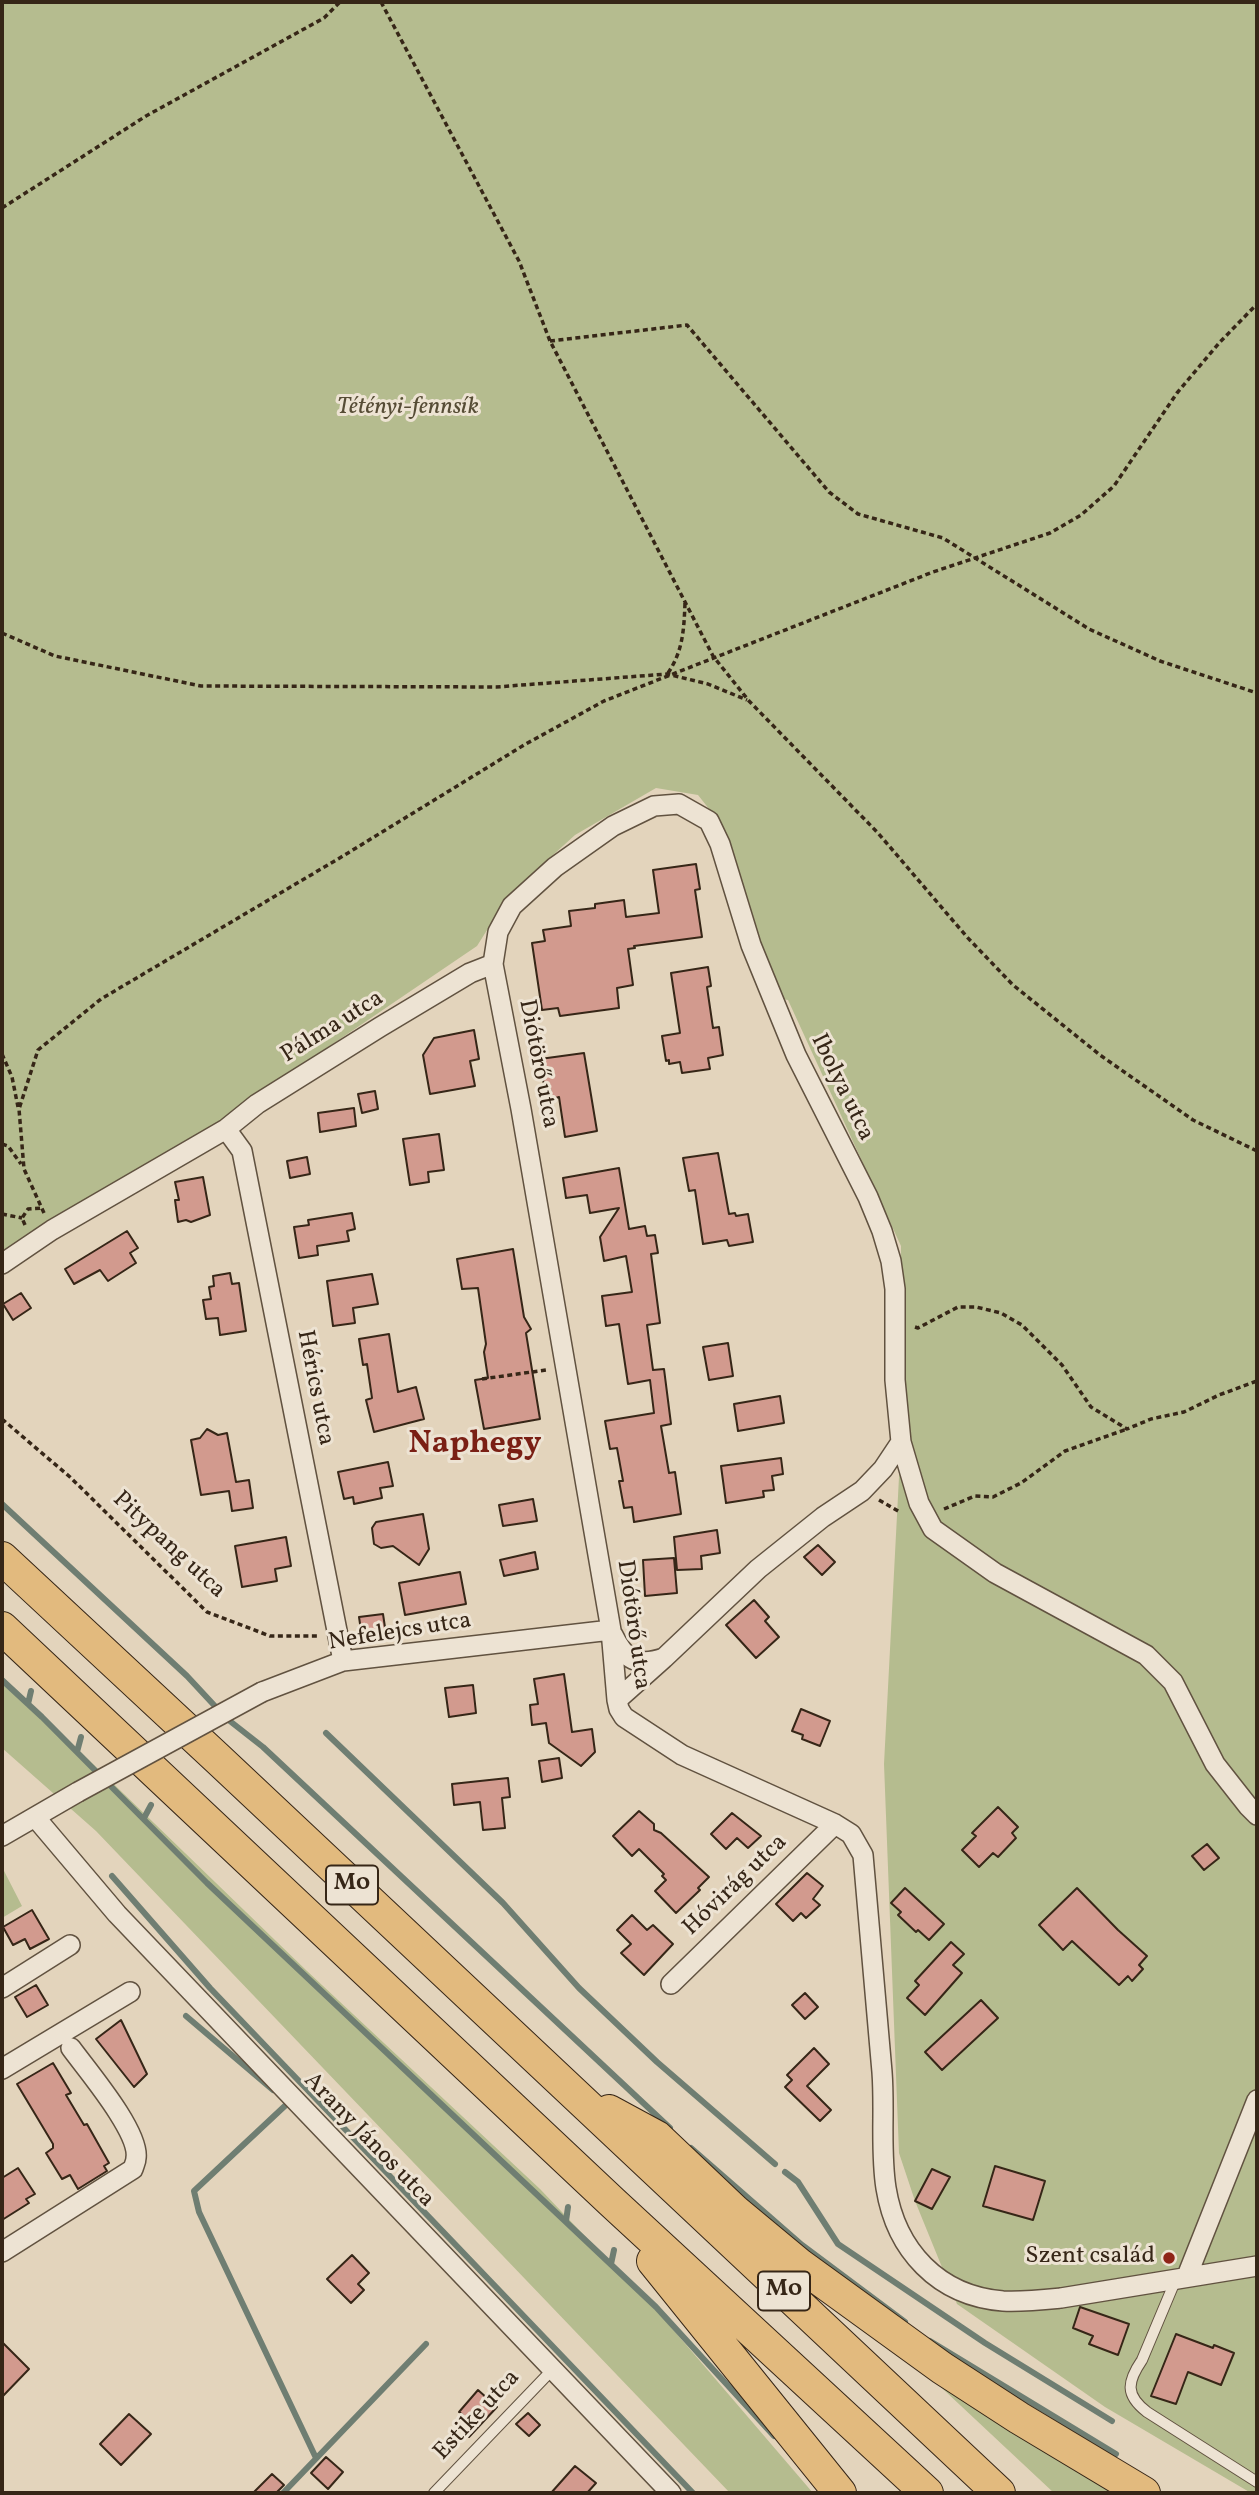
<!DOCTYPE html>
<html>
<head>
<meta charset="utf-8">
<style>
	body { margin:0 }
	#map { position:relative; width:1259px; height:2495px; overflow:hidden; background:#e3d4bc; font-family:Vollkorn,serif }
	canvas { display:block }
	.frame { position:absolute; inset:0; border:4px solid #362617; pointer-events:none }
</style>
</head>
<body>
<div id="map">
<canvas width="1259" height="2495"></canvas>
<div class="frame"></div>
</div>
<script>
const ctx = document.querySelector('canvas').getContext('2d');
ctx.lineJoin = 'round';
function fill(path, color) { ctx.fillStyle = color; ctx.fill(path, 'evenodd'); }
function stroke(path, color, width, dash) { ctx.strokeStyle = color; ctx.lineWidth = width; ctx.lineCap = dash ? 'butt' : 'round'; ctx.setLineDash(dash || []); ctx.stroke(path); }
function write(font, color, halo, rows, align = 'center') {
  ctx.font = font + ' Vollkorn,serif'; ctx.lineWidth = 6; ctx.setLineDash([]); ctx.textBaseline = 'middle'; ctx.strokeStyle = halo; ctx.fillStyle = color; for (const [text, x, y, turn = 0] of rows) {
    ctx.save(); ctx.translate(x, y); ctx.rotate((+turn || 0) * Math.PI / 180); ctx.textAlign = isNaN(turn) ? turn : align; if (halo) ctx.strokeText(text, 0, 0); ctx.fillText(text, 0, 0); ctx.restore();
  }
}
const green = new Path2D(`
	M2,2h1255v2491h-6l-146,-86 -148,-103 -42,-103 -16,-48 -15,-389 15,-287 2,-231 -113,-246 -6,-1 -38,-102 -23,-73 -23,-29 -42,-7 -81,47 -66,60 -32,51 -274,186 -201,123z
	M2,1676l305,295 233,218 124,130 149,174h-83l-634,-662 -94,-83z
	M2,1867l20,39 -20,12z
	M929,2376l185,117h-60z`);
const stream = new Path2D(`
	M2,1504l185,172 39,42 37,29 407,381
	M2,1680l40,37 165,166 449,424 118,129
	M28,1704l3,-13
	M326,1733l177,170 76,85 78,74 118,102
	M77,1752l4,-15
	M144,1818l7,-13
	M112,1876l98,112 483,505
	M186,2016l87,74
	M284,2099l4,4 -94,88 5,21 117,246
	M691,2148l111,97 103,77
	M785,2172l13,10 40,62 147,99 127,78
	M566,2221l2,-14
	M611,2264l3,-14
	M930,2341l186,113
	M283,2493l143,-149`);
const building = new Path2D(`
	M696,864l4,25 -5,1 7,47 -68,9 1,2 -7,1 5,36 -16,3 2,20 -59,8 -2,-8 -16,2 -10,-67 13,-2 -2,-11 28,-4 -2,-15 26,-3v-4l29,-4 2,17 33,-4 -6,-43z
	M708,967l3,19 -4,1 6,41 6,-1 4,28 -15,3 2,11 -28,4 -2,-11 -11,2v-4l-3,1 -4,-25 18,-3 -9,-60z
	M474,1030l5,29 -9,2 5,25 -45,8 -7,-39 11,-17z
	M584,1053l13,78 -32,6 -6,-40 -7,2 -3,-15 -5,1 -4,-26z
	M375,1091l3,18 -16,4 -4,-19z
	M354,1108l2,18 -36,6 -2,-19z
	M439,1134l5,36 -16,2 1,10 -19,3 -7,-46z
	M718,1153l11,61 6,-1 1,3 12,-2 5,28 -24,4 -2,-6 -24,4 -8,-54 -6,1 -6,-33z
	M307,1157l3,17 -20,4 -3,-17z
	M619,1168l10,61 16,-3 2,10 8,-1 3,18 -7,1 9,69 -13,2 6,45 11,-1 7,55 -10,2 8,47 6,-1 6,42 -47,8 -2,-15 -8,1 -5,-27h4l-6,-33 -7,1 -5,-28 49,-8 -4,-33 -22,4 -9,-60 -13,2 -4,-30 30,-4 -6,-36 -22,5 -4,-24 19,-29 -29,5 -3,-18 -21,3 -3,-20z
	M203,1177l7,38 -19,7 -5,-2 -8,2 -3,-22h4l-4,-18z
	M352,1213l3,16 -8,2 2,10 -32,5 1,9 -19,3 -5,-31 15,-2 -1,-5z
	M127,1231l11,17 -8,5 6,10 -28,18 -8,-11 -26,14 -9,-15z
	M513,1249l11,68 7,12 -5,4 14,86 -56,10 -9,-49 13,-2 -4,-26 2,-8 -8,-56 -16,1 -5,-30z
	M230,1273l2,11 7,-1 7,48 -26,4 -2,-17 -12,1 -3,-19 8,-1 -2,-12 5,-1 -1,-10z
	M372,1274l6,30 -25,4 2,15 -22,3 -6,-45z
	M21,1293l10,15 -18,12 -10,-16z
	M389,1334l9,58 18,-5 8,32 -50,13 -8,-32 6,-2 -5,-34 -4,1 -4,-26z
	M728,1343l5,33 -24,4 -6,-33z
	M780,1396l4,27 -46,8 -4,-27z
	M207,1429l11,6 9,-2 9,49 13,-2 4,28 -21,3 -3,-20 -28,4 -10,-55 9,-2z
	M781,1458l2,16 -11,2 2,14 -11,1 1,6 -38,6 -5,-37z
	M388,1462l5,24 -13,2 2,10 -28,6 -1,-7 -9,2 -6,-27z
	M533,1499l4,22 -34,5 -4,-21z
	M423,1514l6,35 -10,16 -26,-19 -12,2 -7,-4 -2,-16 4,-6z
	M717,1530l3,23 -19,3 1,13 -25,1 -3,-33z
	M286,1537l5,29 -16,3 2,12 -35,6 -7,-41z
	M818,1545l17,17 -13,13 -18,-18z
	M535,1552l3,17 -34,7 -4,-16z
	M674,1558l3,35 -32,3 -2,-36z
	M460,1572l6,32 -61,11 -6,-32z
	M754,1600l15,17 -4,4 14,16 -23,21 -30,-33z
	M383,1614l3,20 -24,3 -3,-20z
	M564,1674l8,58 20,-3 3,23 -14,14 -32,-23 -3,-20 -14,2 -2,-20 8,-1 -4,-25z
	M473,1685l3,28 -27,4 -4,-29z
	M801,1709l29,12 -10,25 -18,-7 1,-4 -11,-4z
	M559,1758l3,20 -20,4 -3,-21z
	M508,1778l2,19 -8,1 3,30 -22,2 -3,-28 -26,3 -2,-21z
	M998,1807l20,20 -6,6 4,5 -18,19 -5,-4 -14,14 -17,-17 14,-14 -4,-3z
	M639,1811l15,13v6l7,3 48,44 -11,11 2,2 -24,23 -21,-22 11,-11 -4,-4 2,-2 -25,-25 -7,7 -19,-20z
	M732,1813l29,23 -13,12 -11,-10 -11,11 -15,-15z
	M1207,1844l12,14 -15,12 -12,-14z
	M807,1873l16,13 -10,13 7,6 -14,13 -5,-5 -8,8 -17,-17z
	M905,1888l39,36 -15,16 -11,-10 -2,2 -18,-17 3,-3 -10,-9z
	M1077,1888l41,42 29,26 -8,9 4,4 -11,12 -4,-5 -9,9 -47,-44 -9,9 -24,-25z
	M32,1910l17,29 -19,10 -5,-10 -12,6 -10,-18z
	M632,1915l15,15 6,-5 20,19 -29,31 -23,-22 10,-9 -14,-14z
	M951,1942l13,12 -11,11 9,8 -37,42 -18,-17 12,-13 -4,-4z
	M36,1985l12,20 -21,12 -12,-20z
	M805,1993l13,14 -13,12 -13,-14z
	M981,2000l17,18 -56,52 -17,-18z
	M121,2020l26,54 -13,13 -38,-48z
	M814,2048l15,16 -22,22 24,24 -11,11 -35,-34 7,-7 -5,-5z
	M53,2063l18,30 -5,2 18,30 3,-1 22,39 -5,3 3,5 -29,18 -8,-14 -8,4 -16,-26 7,-5v-4l-36,-60z
	M995,2166l50,15 -12,39 -50,-14z
	M18,2168l17,26 -9,5 3,4 -27,17v-42z
	M932,2169l18,8 -18,32 -17,-8z
	M352,2255l17,18 -11,11 6,6 -13,13 -24,-24z
	M1080,2307l49,17 -11,31 -29,-11 4,-8 -20,-8z
	M1176,2334l37,14 1,-3 20,8 -13,32 -33,-13 -12,32 -25,-8z
	M2,2342l27,27 -27,28z
	M478,2390l19,17 -28,30 -14,-13 8,-9 -4,-3z
	M528,2413l12,12 -11,11 -13,-12z
	M129,2414l22,20 -30,31 -21,-21z
	M326,2457l17,15 -15,17 -17,-16z
	M575,2466l21,17 -9,10h-36z
	M272,2474l12,11 -8,8h-23z`);
const path = new Path2D(`
	M381,2l138,259 31,80 163,315 36,45 129,132 89,104 46,48 87,70 93,65 64,31
	M2,208l144,-92 178,-98 16,-16
	M550,341l137,-16 142,167 29,22 85,24 146,91 71,32 97,32
	M2,633l53,23 146,30 295,1 171,-13 41,10 39,16
	M668,673c15,-22 16,-44 17,-70
	M2,1054l10,23 6,30
	M2,1144l6,2 13,18
	M44,1213l-20,-44 -5,-60 19,-59 63,-51 242,-143 181,-111 80,-44 329,-129 117,-39 31,-18 33,-29 63,-93 43,-51 37,-38
	M2,1214l20,4
	M25,1225l-3,-7 6,-9 14,-1
	M915,1327l3,1 40,-21h18l25,6 21,12 40,40 29,42 36,22 24,-10 33,-7 35,-17 38,-14
	M482,1379l64,-9
	M2,1419l68,58 137,135 63,24h48
	M879,1500l21,12
	M944,1509l31,-13 18,1 28,-14 44,-32 62,-22`);
const service = new Path2D(`
	M1176,2279l-34,81c-15,22 -17,35 5,52l110,70
	M434,2493l119,-124`);
const minor = new Path2D(`
	M493,964l28,145 90,521 6,70 2,9 5,8 58,38 153,69 16,10 12,21c6,72 13,144 19,217 3,39 -2,78 4,116 10,62 52,108 117,113 19,1 38,-1 58,-3l196,-32
	M226,1129l16,22 101,510
	M2,1264l50,-34 174,-101 31,-25 123,-77 90,-54 23,-9 5,-32 14,-26 43,-39 58,-41 41,-20 25,-2 30,17 11,23 31,101 45,110 72,142 14,34 9,30 4,28v91l6,62 18,61 14,26 62,44 151,82 27,27 42,82 33,42 9,9
	M613,1635c12,25 24,32 51,23l94,-89 65,-52 39,-26 21,-22 18,-27
	M262,1692l81,-31 268,-31
	M617,1700l46,-41
	M35,1817l82,97 554,579
	M2,1836l76,-44
	M671,1984l164,-160
	M2,1988l68,-43
	M2,2069l128,-77
	M2,2252l131,-83c1,-4 3,-7 3,-11 4,-26 -49,-88 -65,-110
	M1187,2276l70,-176`);
const trunk = new Path2D(`
	M2,1558l215,200 782,735
	M2,1628l610,574 315,291
	M609,2111l48,26 78,74 65,54 142,103 77,50 125,75
	M653,2261l187,232`);
const minorBridge = new Path2D(`
	M78,1792l184,-100`);
const markers = [
	[1169,2258,7,"#8f2418"]
];
const shields = [
	[352,1885,52],
	[784,2291,52]
];
const shieldNames = [
	["M0",352,1885],
	["M0",784,2291]
];
const parkNames = [
	["Tétényi-fennsík",408,409]
];
const streetNames = [
	["Pálma utca",333,1028,-32],
	["Diótörő utca",537,1064,79],
	["Ibolya utca",841,1088,64],
	["Hérics utca",314,1388,79],
	["Pitypang utca",168,1546,43],
	["Diótörő utca",632,1625,82],
	["Nefelejcs utca",400,1633,-9],
	["Hóvirág utca",736,1886,-44],
	["Arany János utca",368,2141,46],
	["Estike utca",478,2416,-47]
];
const poiNames = [
	["Szent család",1155,2258]
];
const districtNames = [
	["Naphegy",475,1446]
];
fill(green, '#b5bc8f');
stroke(stream, '#6f7e72', 6);
fill(building, '#d29a8e');
stroke(building, '#362617', 2);
stroke(service, '#615240', 12);
stroke(minor, '#615240', 22);
stroke(trunk, '#362617', 34);
stroke(path, '#362617', 3.5, [5, 3.5]);
stroke(service, '#ede3d3', 10);
stroke(minor, '#ede3d3', 19);
stroke(trunk, '#e2ba7e', 32);
stroke(minorBridge, '#615240', 22, []);
stroke(minorBridge, '#ede3d3', 19);
for (const [x, y, r, color] of markers) { const dot = new Path2D(); dot.arc(x, y, r, 0, 2 * Math.PI); ctx.fillStyle = color; ctx.fill(dot); stroke(dot, '#ede3d3', 2.5); }
for (const [x, y, w] of shields) { const box = new Path2D(); box.roundRect(x - w / 2, y - 19.5, w, 39, 5); ctx.fillStyle = '#ede3d3'; ctx.fill(box); stroke(box, '#362617', 2); }
write('bold 23px', '#362617', null, shieldNames);
write('italic 24px', '#564c35', '#ede3d3', parkNames);
write('24px', '#362617', '#ede3d3', streetNames);
write('24px', '#362617', '#ede3d3', poiNames, 'right');
write('bold 32px', '#7a1f14', '#ede3d3', districtNames);
</script>
</body>
</html>
